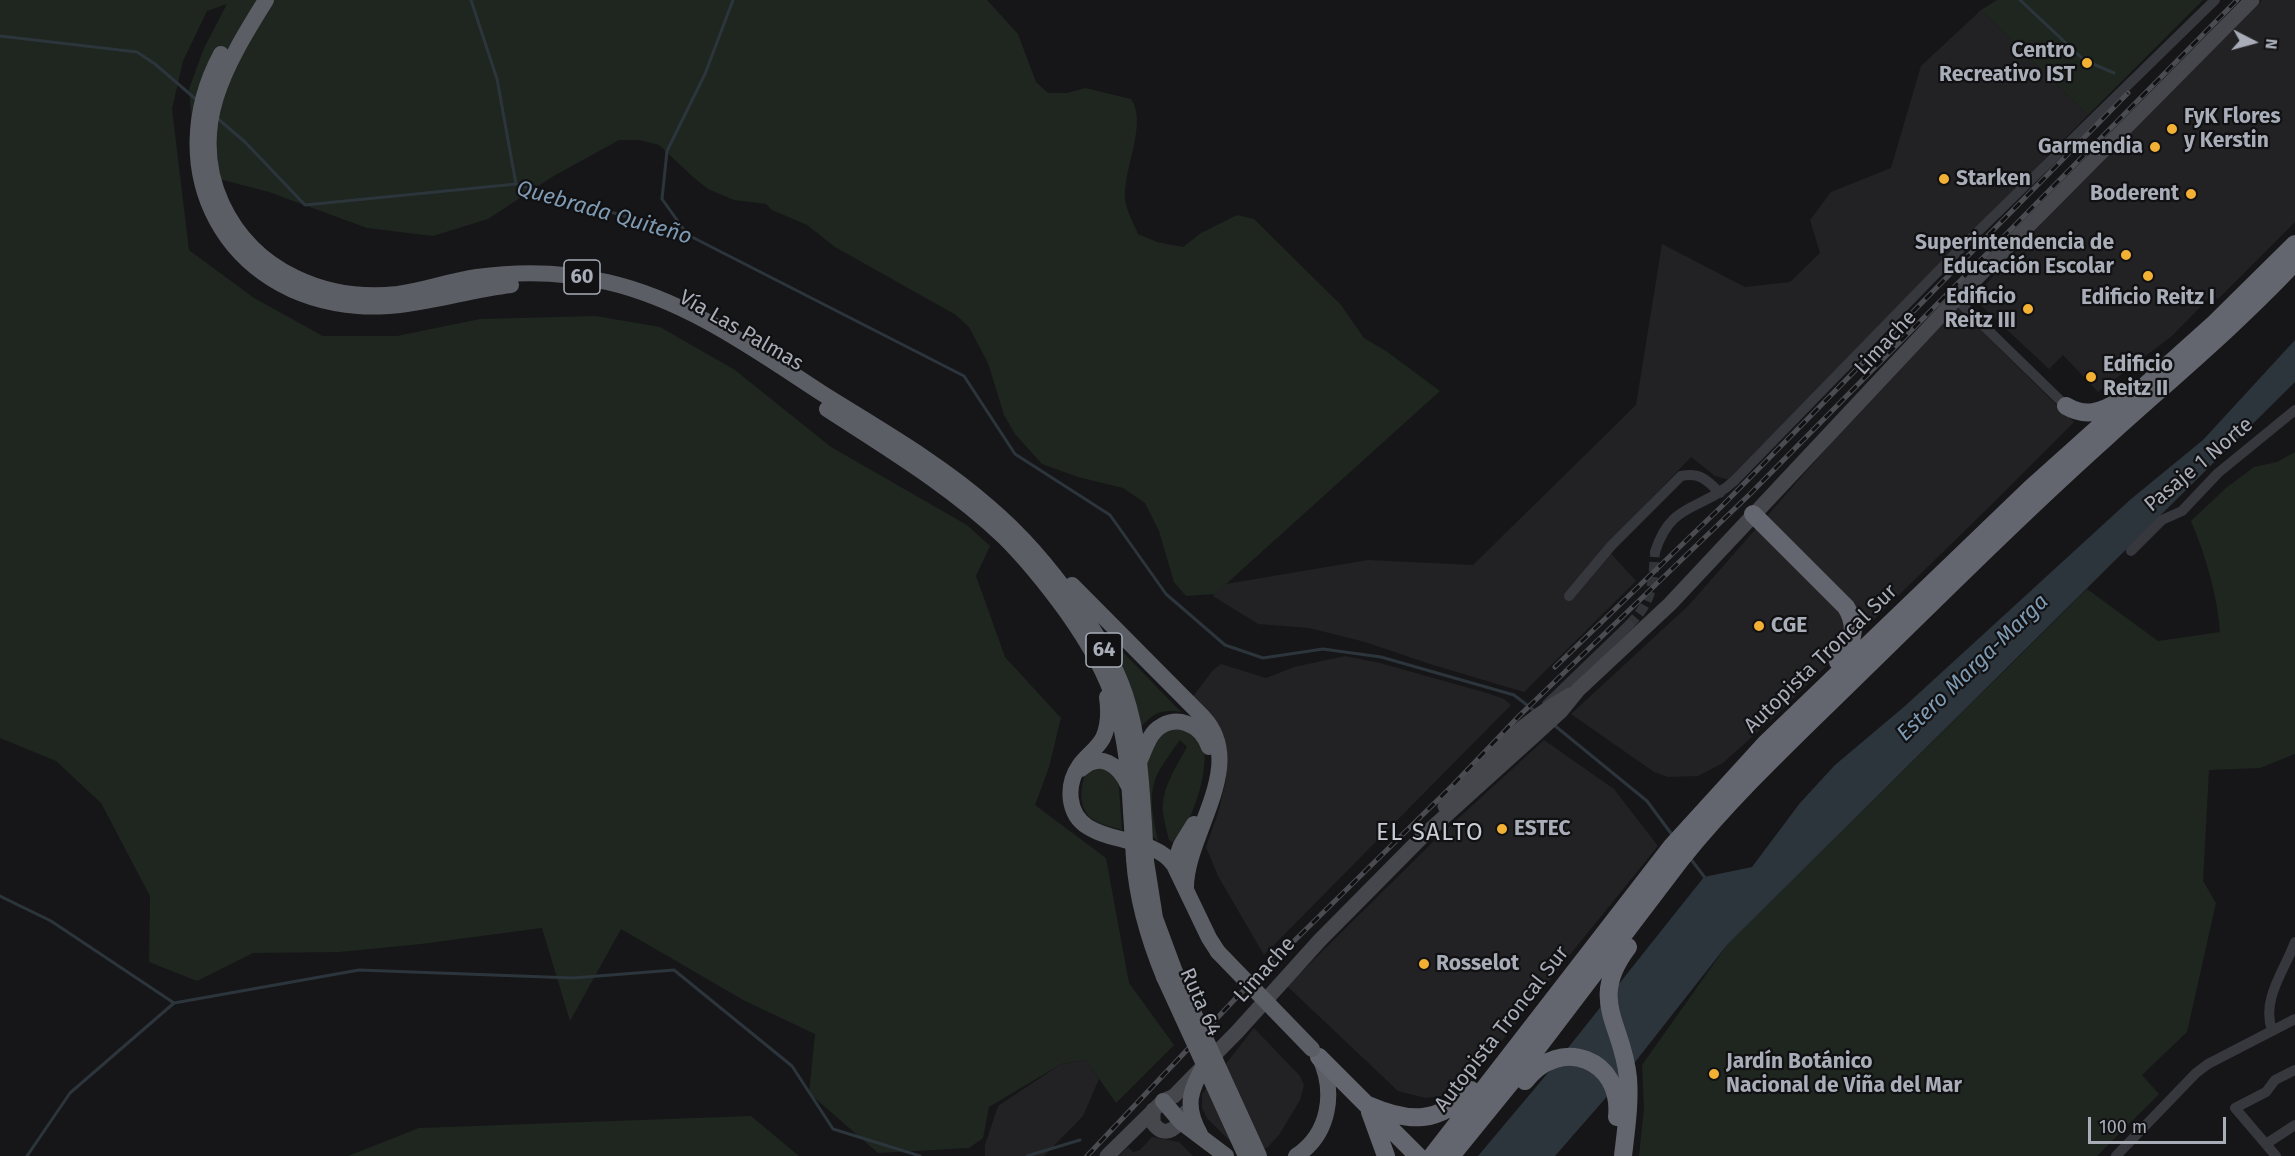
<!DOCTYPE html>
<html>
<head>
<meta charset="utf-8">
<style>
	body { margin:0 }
	#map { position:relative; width:2295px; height:1156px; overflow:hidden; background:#161618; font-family:"Fira Sans",sans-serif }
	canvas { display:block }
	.north { position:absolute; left:2223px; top:12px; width:60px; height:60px; -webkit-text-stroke:4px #111113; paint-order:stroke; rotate:96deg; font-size:16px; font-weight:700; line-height:24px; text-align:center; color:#a8adb8 }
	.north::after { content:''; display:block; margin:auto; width:21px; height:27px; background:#a8adb8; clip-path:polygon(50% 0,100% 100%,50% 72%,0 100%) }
	.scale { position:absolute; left:2088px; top:1117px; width:138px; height:27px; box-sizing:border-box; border:3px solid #a8adb8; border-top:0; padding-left:8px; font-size:18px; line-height:21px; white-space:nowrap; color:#a8adb8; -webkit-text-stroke:4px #111113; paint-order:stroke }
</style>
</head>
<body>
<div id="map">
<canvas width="2295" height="1156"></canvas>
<div class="north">N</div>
<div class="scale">100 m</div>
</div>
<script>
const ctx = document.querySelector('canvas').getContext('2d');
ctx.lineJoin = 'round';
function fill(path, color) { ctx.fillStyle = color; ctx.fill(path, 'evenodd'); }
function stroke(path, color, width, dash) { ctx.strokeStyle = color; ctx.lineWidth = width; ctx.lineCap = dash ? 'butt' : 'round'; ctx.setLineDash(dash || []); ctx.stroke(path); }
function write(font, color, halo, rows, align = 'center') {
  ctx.font = font + ' "Fira Sans",sans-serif'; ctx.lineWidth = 4.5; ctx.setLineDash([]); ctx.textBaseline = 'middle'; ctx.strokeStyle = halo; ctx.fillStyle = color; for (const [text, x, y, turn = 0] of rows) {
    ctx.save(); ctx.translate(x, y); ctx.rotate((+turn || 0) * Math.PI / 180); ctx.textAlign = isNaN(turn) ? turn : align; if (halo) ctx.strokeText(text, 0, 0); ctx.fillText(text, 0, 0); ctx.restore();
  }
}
const built = new Path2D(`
	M2262,0h33v222l-77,77 -6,-4 -40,41 -74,56 -35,-37 -14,14 -76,-71 79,-86z
	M1981,10l107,105 -359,365 -14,-4 -24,-19 -86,90 31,34 -112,111 -91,-27 -68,-23 -56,-14 -51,-4 -45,-28 7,-11 148,-25 105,5 163,-160 26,-161 83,43 45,-5 30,-29 -10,-33 21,-28 60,-24 30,-102z
	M1958,308l116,114 -86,86 -217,212 -48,43 -25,13 -30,1 -14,-5 -83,-58 118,-109 184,-210z
	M1345,656l35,7 107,30 17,6 7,6 -247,250 -46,-79 -12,-29 12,-34 8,-33v-33l-35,-48 22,-29 8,-6 45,14 28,-11z
	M1544,740l70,49 44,57 -115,142 -77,99 -15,8 -25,3 -28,-7 -111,-105 154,-152z
	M1254,1028l46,48 4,9 -4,15 -21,35 -12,13 -16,2 -17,-5 -27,-27 -5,-10v-14z
	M1086,1060l13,19 -16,37 -39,40h-59v-11l13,-39 63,-42z
	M1152,1137l27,5 14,14h-75l10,-9 5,5 7,-2z`);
const green = new Path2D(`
	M0,0h987l31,34 18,48 12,11h19l18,-5 46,11c17,24 -8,70 -6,100 1,11 9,25 13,35l19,8 26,5 18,-14 36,-18 17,4 87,86 23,33 22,13 54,40 -225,203 -29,2 -12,-14 -15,-51 -14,-28 -22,-15 -45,-11 -36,-13 -27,-30 -11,-19 -16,-52 -19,-36 -13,-12 -121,-68 -28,-22 -35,-15 -6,-6 -32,-4 -26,-11 -15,-12 -34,-32 -20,-5h-20l-67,37 -64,42 -55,17 -66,-8 -98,-36 -54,-14 -21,-30 -5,-59 15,-41 23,-44 -20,7 -24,50 -11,48 17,141 65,48 69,38h74l83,-17 116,-3 64,11 75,43 96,77 136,78 23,21 -14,30 29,81 56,61 -12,49 -14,38 71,53 23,125 45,62 -58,58 -30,-43 -25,4 -72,43 -6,31 -14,10 -91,5 -69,-60 6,-59 -70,-33 -124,-72 -51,92 -28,-93 -121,16 -82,8 -86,1 -56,28 -48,-19 1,-66 -49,-93 -45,-42 -56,-23z
	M1997,0h206l-115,115 -107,-105z
	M2295,452v302l-35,14 -51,2 -6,111 13,22 -29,129 -45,43 17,19 -62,62h-458l5,-48 -2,-43 85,-120 360,-356 71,52 62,-9c-3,-39 -14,-75 -29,-111l35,-33 28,-21 23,-5z
	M1089,617l92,95c-19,-3 -27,0 -40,15z
	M1171,729h20c4,6 11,13 13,20 4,25 -12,77 -32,93l-3,-2c-2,-9 -5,-18 -6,-28 -2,-23 13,-45 24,-65l-7,-7c-8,12 -20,26 -25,40 -7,20 -1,41 3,61l-9,-8 -3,-76 6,-16z
	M1105,767l10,8 4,13 3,42c-9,-3 -24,-6 -31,-12 -13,-11 -11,-32 -5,-45l10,-5z
	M751,1116l48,40h-451l71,-28z`);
const water = new Path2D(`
	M2295,340v42l-568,563 -110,140 -62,71h-77l74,-88 152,-191 48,-10 48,-64 35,-38 70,-59 226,-207 72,-59z`);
const stream = new Path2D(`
	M471,0l26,79 19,105
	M2020,0l64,60 30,13
	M0,36l137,16 18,12 43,37
	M217,118l28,24 60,63 211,-21 172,51 276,141 51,78 95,61 56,79 59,51 38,13 60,-9 58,8 133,38 22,17
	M687,234l-25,-35 5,-48 38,-77 28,-74
	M1554,725l93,76 26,35
	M1690,858l16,21
	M0,896l51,25 123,82
	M27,1156l43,-63 104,-90 185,-33 214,8 101,-8 118,96 41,63 87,27
	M1027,1156l53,-16`);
const minorTunnel = new Path2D(`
	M1629,625c24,-24 24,-41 26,-73`);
const minor = new Path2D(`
	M1956,299l110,107
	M2131,551l31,-31 20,-9 36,-38 77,-63
	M1655,552c16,-51 45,-40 79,-71l221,-227 260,-254
	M1569,596l42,-50 70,-70c19,-4 26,4 39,17
	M1547,704l82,-79
	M2272,1030c-11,-31 13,-60 23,-88
	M2266,1144l29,-19
	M2116,1156l80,-83 12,-9 87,-45
	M2276,1156l-41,-48 31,-16 9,-12 20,-10`);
const secondary = new Path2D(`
	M1445,806c35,-43 77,-84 125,-111
	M1153,1110v13c13,18 26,3 33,-11
	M1107,1156l56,-55 11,-5 63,-64 83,-92 102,-103 114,-103 25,-23 17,-21 92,-86 286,-305 296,-299`);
const trunk = new Path2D(`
	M266,0c-40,64 -79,128 -44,204 32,68 104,98 176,90 27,-4 52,-13 79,-17 42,-6 88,-5 130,5 79,18 147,67 213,110 57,36 118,70 169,115 33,28 62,62 87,98 20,27 38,57 49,89 14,42 16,86 19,130
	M221,54c-62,116 4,242 137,252 51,4 102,-15 153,-21
	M827,409c60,39 125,78 177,128 23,23 43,48 62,74 20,28 39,59 49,92 11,36 14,72 16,108
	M1072,585l131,132c46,49 -19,119 -17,173
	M1107,697c2,14 2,28 -4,41 -6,11 -17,18 -24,28 -13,19 -12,48 9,61 27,17 66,11 86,38l35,73 9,14
	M1139,762c5,-10 8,-23 16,-31 19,-19 46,-7 54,16
	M1081,769c19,-18 38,-4 47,16
	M1134,859c3,42 14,79 30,118
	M1146,861l9,57 20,54
	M1174,865l7,-20 13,-21
	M1163,1101l18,21 45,34
	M1200,1134c-16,-28 -10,-44 5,-70
	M1296,1156c34,-22 40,-65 23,-100`);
const motorway = new Path2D(`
	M2066,406c19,11 35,7 53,-5
	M1753,514l93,93c13,21 6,37 -8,55
	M1319,1057l99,99
	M1525,1081c35,-46 98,-22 92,36
	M1368,1105c41,18 71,19 103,-15
	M1370,1112l16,44
	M1432,1156l240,-310 93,-102 265,-255 185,-166 80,-79
	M1451,1156l65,-80 165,-217c54,-67 117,-125 179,-186 82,-80 163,-161 249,-238 63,-57 128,-111 186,-173
	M1623,1156c3,-26 7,-52 5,-78 -5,-55 -41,-77 0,-131`);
const rail = new Path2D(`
	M1555,667l166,-160 407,-414
	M1087,1156l149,-158 217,-213 66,-69 231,-222 487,-494`);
const trunkBridge = new Path2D(`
	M1131,811l3,48
	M1144,824l2,37
	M1218,952l94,97
	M1175,972l84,184
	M1164,977l82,179`);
const markers = [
	[2087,63,6,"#f2b134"],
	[2172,129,6,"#f2b134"],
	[2155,147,6,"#f2b134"],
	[1944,179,6,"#f2b134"],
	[2191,194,6,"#f2b134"],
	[2126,255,6,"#f2b134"],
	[2148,276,6,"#f2b134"],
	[2028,309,6,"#f2b134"],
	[2091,377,6,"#f2b134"],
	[1759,626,6,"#f2b134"],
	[1502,829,6,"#f2b134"],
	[1424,964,6,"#f2b134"],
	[1714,1074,6,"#f2b134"]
];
const shields = [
	[582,277,36],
	[1104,650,36]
];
const shieldNames = [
	["60",582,277],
	["64",1104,650]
];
const poiNames = [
	["Centro",2075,51,"right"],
	["Recreativo IST",2075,75,"right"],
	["FyK Flores",2184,117],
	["y Kerstin",2184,141],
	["Garmendia",2143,147,"right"],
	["Starken",1956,179],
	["Boderent",2179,194,"right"],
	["Superintendencia de",2114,243,"right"],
	["Educación Escolar",2114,267,"right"],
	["Edificio",2016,297,"right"],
	["Reitz III",2016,321,"right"],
	["Edificio Reitz I",2148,298,"center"],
	["Edificio",2103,365],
	["Reitz II",2103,389],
	["CGE",1771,626],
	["ESTEC",1514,829],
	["Rosselot",1436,964],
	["Jardín Botánico",1726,1062],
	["Nacional de Viña del Mar",1726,1086]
];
const streetNames = [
	["Vía Las Palmas",741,331,30],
	["Limache",1886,343,-47],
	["Pasaje 1 Norte",2199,465,-40],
	["Autopista Troncal Sur",1821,659,-44],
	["Limache",1265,970,-48],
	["Ruta 64",1200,1002,66],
	["Autopista Troncal Sur",1502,1029,-52]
];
const waterNames = [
	["Quebrada Quiteño",604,213,16],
	["Estero Marga-Marga",1973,668,-44]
];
const quarterNames = [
	["EL SALTO",1430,833]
];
fill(built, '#222225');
fill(green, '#1e261f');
fill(water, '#2c353c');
stroke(stream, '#2c353c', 3);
stroke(minorTunnel, '#333438', 10, [10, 5]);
stroke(minor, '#37383d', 10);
stroke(secondary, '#45474d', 15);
stroke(trunk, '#5b5e65', 16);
stroke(motorway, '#63666e', 18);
stroke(rail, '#4a4c52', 5);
stroke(rail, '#111113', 3, [9]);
stroke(trunkBridge, '#5b5e65', 16);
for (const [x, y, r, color] of markers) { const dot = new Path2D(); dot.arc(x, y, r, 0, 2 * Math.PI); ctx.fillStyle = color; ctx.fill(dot); stroke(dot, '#111113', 2); }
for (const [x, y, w] of shields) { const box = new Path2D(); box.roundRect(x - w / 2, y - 17, w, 34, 4.5); ctx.fillStyle = '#111113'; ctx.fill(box); stroke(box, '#a8adb8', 1.5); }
write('bold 20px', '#a8adb8', null, shieldNames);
write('bold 21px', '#a8adb8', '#111113', poiNames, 'left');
write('21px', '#a8adb8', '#111113', streetNames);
write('italic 22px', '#7f9bb3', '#111113', waterNames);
ctx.letterSpacing = '1.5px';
write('24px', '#c9ccd4', '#111113', quarterNames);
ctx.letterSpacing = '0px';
</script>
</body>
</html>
